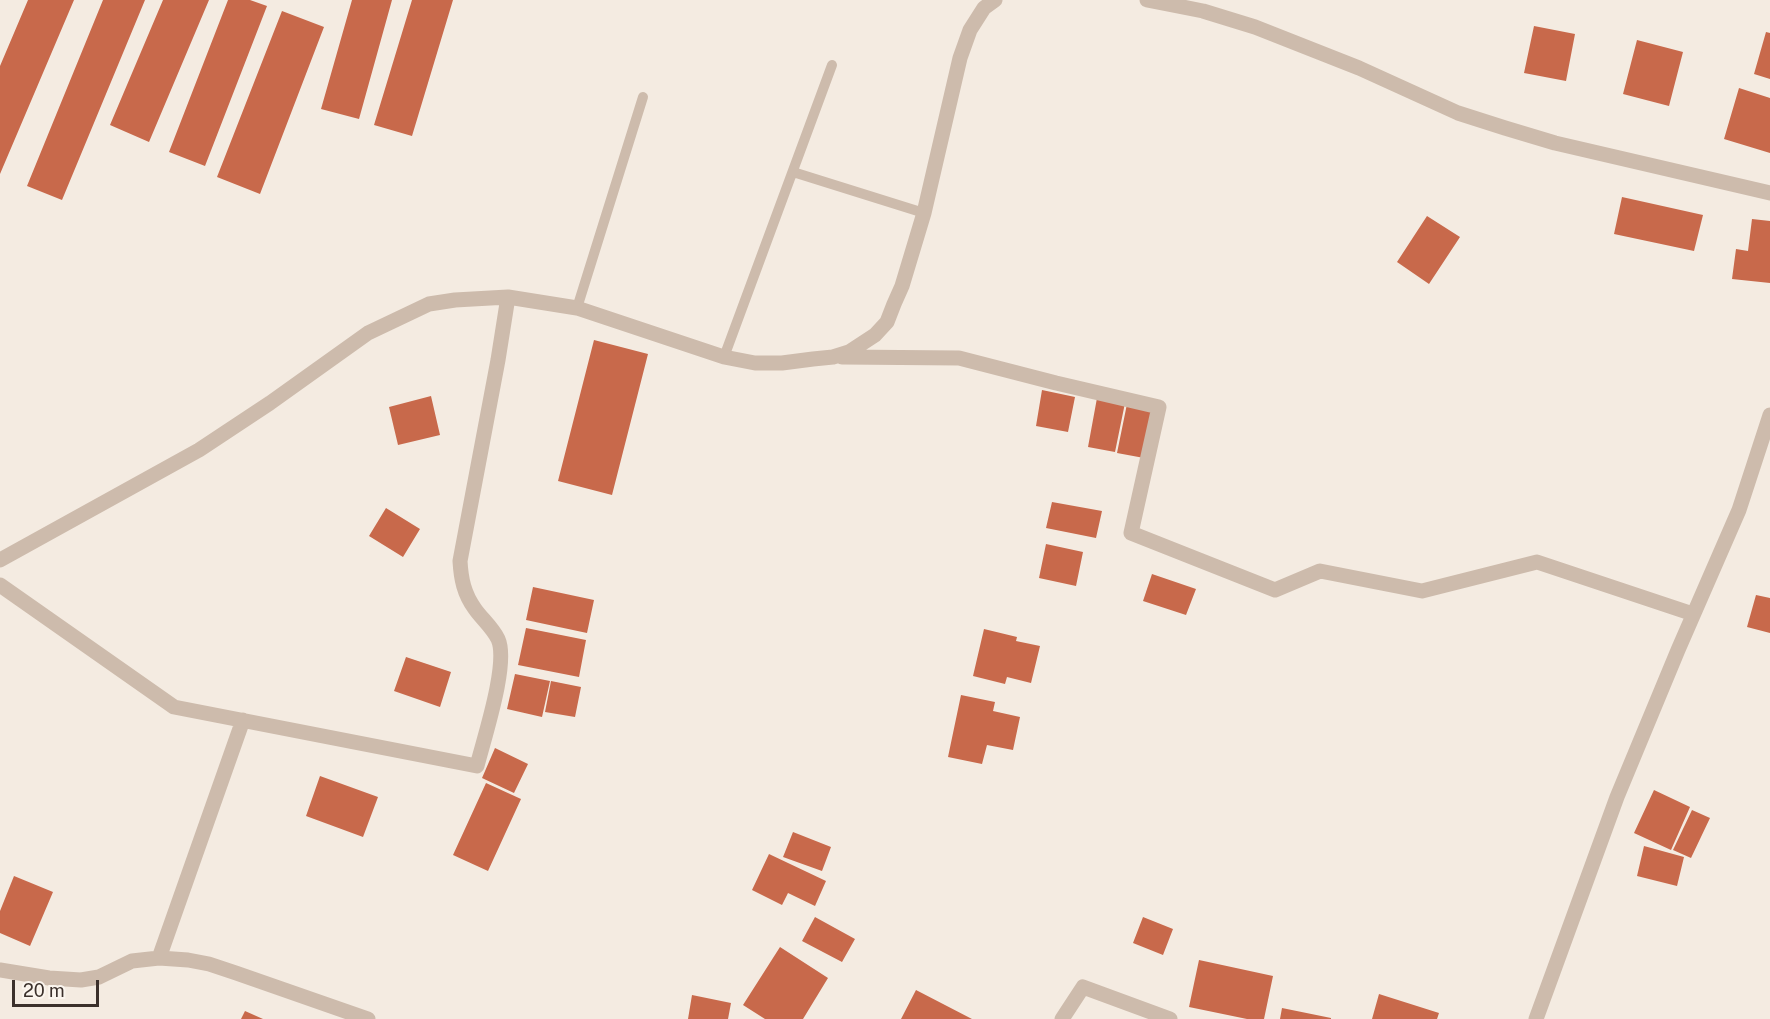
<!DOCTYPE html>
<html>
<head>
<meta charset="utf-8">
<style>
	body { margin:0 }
	#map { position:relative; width:1770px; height:1019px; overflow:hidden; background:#f4ebe1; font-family:"Public Sans",sans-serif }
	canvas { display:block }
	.scale { position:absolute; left:12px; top:980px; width:87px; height:27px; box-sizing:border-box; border:3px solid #3b302b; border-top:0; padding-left:8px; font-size:18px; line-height:21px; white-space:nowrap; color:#3b302b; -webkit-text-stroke:4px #fbf5ee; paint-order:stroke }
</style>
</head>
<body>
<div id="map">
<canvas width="1770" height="1019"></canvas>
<div class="scale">20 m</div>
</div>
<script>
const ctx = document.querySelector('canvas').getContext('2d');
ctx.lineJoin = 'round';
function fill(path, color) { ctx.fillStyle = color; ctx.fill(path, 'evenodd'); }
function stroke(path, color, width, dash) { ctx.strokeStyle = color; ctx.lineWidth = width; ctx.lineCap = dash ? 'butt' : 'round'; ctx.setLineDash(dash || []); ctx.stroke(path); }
const building = new Path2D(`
	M28,0h46l-74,174v-108z
	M103,0h42l-83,200 -35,-14z
	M163,0h46l-60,142 -39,-17z
	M228,0h22l17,6 -62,160 -36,-14z
	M352,0h40l-33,119 -38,-10z
	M412,0h41l-41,136 -38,-11z
	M282,11l42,16 -64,167 -43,-17z
	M1534,26l41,8 -9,47 -42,-8z
	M1766,32l4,1v46l-16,-5z
	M1637,40l46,12 -14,54 -46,-12z
	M1739,88l31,10v55l-46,-14z
	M1622,197l81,18 -9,36 -80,-17z
	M1427,216l33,21 -31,47 -32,-22z
	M1752,219l18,2v62l-38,-4 4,-30 12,2z
	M594,340l54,14 -36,141 -54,-14z
	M1042,390l33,7 -7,35 -32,-6z
	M431,396l9,39 -42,10 -9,-38z
	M1097,398l28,5 -10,49 -27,-5z
	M1127,404l26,5 -9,49 -27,-5z
	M1052,502l50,9 -6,27 -50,-10z
	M386,508l34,21 -17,28 -34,-21z
	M1046,544l37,8 -7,34 -37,-8z
	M1152,574l44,15 -10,26 -43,-14z
	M533,587l61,13 -7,33 -61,-13z
	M1756,595l14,3v35l-23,-6z
	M526,628l60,12 -7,37 -61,-12z
	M984,629l33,8 -1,4 24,5 -9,37 -24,-6 -2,7 -32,-8z
	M406,657l45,15 -11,35 -46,-16z
	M515,674l35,7 -8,36 -35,-8z
	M551,681l30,6 -6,30 -30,-5z
	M961,695l34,7 -2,9 27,6 -7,33 -26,-5 -5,19 -34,-7z
	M495,748l33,16 -14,29 -32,-15z
	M320,776l58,21 -15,40 -57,-21z
	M486,783l35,16 -33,72 -35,-16z
	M1654,790l36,17 -19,43 -37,-17z
	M1692,810l18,8 -19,40 -18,-8z
	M793,832l38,15 -9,24 -39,-14z
	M1644,846l40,11 -7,29 -40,-10z
	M769,854l57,27 -11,25 -27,-13 -6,12 -30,-15z
	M14,876l39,16 -23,54 -30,-13v-22z
	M815,917l40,22 -13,23 -40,-21z
	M1143,917l30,12 -10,26 -30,-12z
	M780,947l48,31 -25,41h-38l-22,-14z
	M1199,960l74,16 -9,43h-17l-58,-12z
	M916,990l56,29h-71z
	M1379,994l60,19 -2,6h-65z
	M692,995l39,8 -3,16h-40z
	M1282,1008l49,10v1h-51z
	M245,1011l18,8h-22z`);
const service = new Path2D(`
	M793,172l131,41
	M577,308l66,-211
	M724,357l108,-292`);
const minor = new Path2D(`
	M1147,0l56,11 52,16 104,41 99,45 47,15 50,15 215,50
	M842,357l117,1 97,25 103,24 -28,126 144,57 45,-19 102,20 115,-29 156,52
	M0,560l199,-110 71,-47 98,-70 61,-29 26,-4 53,-3 69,11 147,49 31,6h27l31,-4 20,-2 16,-5 26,-17 12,-13 7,-18 8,-18 22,-73 36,-155 10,-28 14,-22 11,-8
	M0,585l174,122 303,59c7,-28 32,-103 21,-127 -6,-12 -16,-20 -23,-30 -11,-15 -14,-30 -15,-48l38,-201 10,-63
	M159,958l84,-238
	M0,970l49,8 32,2 18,-3 33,-16 27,-3 29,2 21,4 27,9 132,46
	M1062,1019l21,-32 87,32
	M1536,1019l81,-222 61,-147 61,-140 31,-95`);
fill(building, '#c8694b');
stroke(service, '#cdbbac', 10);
stroke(minor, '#cdbbac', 15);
</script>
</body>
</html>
